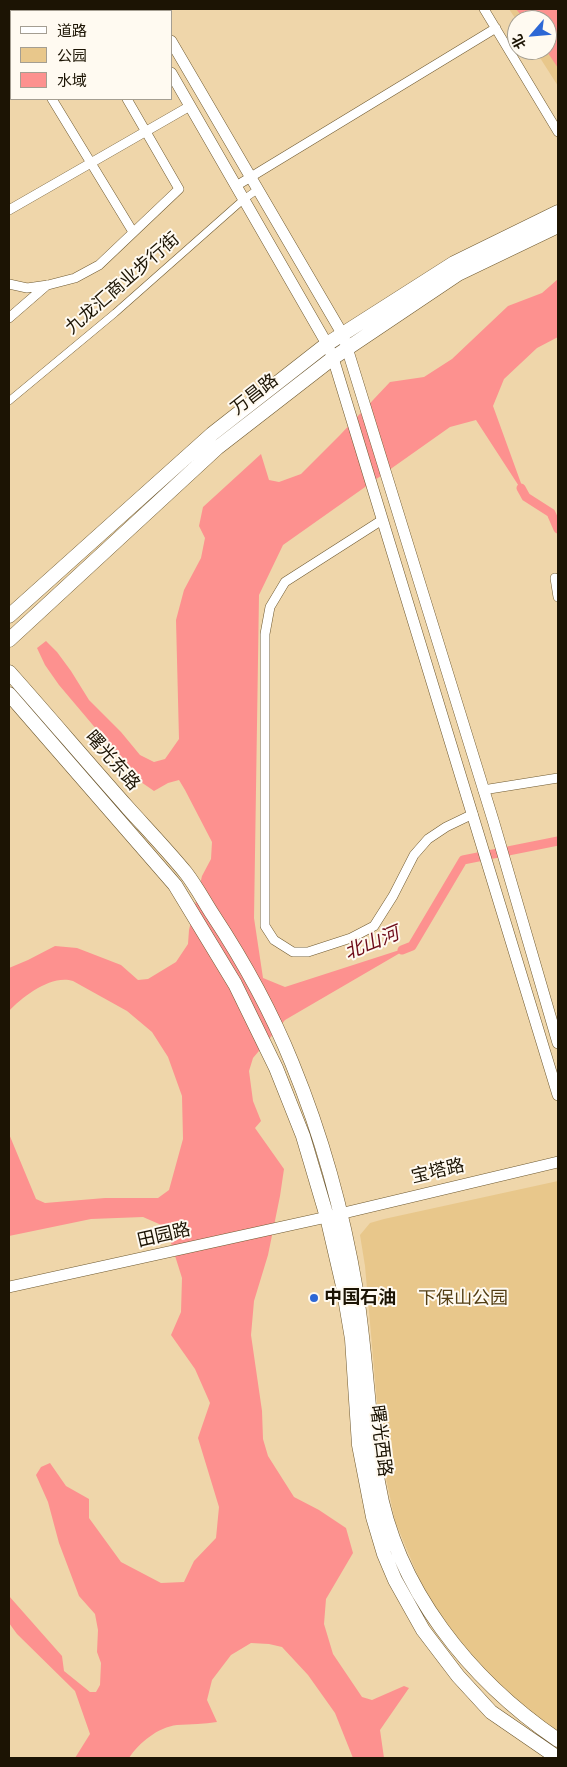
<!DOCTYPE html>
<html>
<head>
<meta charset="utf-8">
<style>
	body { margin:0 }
	#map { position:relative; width:567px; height:1767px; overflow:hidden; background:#efd6aa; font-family:"Varela Round","Noto Sans SC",sans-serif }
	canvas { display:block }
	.frame { position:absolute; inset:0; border:10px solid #1c1404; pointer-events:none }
	.legend { position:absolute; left:10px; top:10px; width:162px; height:90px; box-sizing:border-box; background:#fffaf1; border:1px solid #a49e92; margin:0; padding:6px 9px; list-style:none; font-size:15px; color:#1c1404 }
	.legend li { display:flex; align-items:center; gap:10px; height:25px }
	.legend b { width:25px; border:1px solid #a49e92 }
	.north { position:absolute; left:507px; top:10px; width:50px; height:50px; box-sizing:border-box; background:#fffaf1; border:1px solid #a49e92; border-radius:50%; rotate:243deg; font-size:14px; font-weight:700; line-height:20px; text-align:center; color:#1c1404 }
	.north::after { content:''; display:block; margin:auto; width:18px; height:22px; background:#2d67d5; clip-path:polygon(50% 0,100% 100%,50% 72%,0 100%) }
</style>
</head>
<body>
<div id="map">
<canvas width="567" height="1767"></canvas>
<div class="frame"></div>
<ul class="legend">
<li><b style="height:6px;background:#fff"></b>道路</li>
<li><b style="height:14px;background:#e8c78b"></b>公园</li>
<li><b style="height:14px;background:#fd918f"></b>水域</li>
</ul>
<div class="north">北</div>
</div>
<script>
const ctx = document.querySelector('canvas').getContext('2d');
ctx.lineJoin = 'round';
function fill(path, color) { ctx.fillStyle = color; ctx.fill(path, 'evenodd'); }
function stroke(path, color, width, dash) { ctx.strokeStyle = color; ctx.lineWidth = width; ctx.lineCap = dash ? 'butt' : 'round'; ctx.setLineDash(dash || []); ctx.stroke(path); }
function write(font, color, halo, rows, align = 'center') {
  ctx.font = font + ' "Varela Round","Noto Sans SC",sans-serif'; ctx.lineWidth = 4; ctx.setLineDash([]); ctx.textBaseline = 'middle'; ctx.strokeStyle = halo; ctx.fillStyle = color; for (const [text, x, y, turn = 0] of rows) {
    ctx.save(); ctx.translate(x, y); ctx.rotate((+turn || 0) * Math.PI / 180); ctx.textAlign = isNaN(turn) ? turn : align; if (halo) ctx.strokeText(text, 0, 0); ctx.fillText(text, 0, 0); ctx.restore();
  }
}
const green = new Path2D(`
	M509,9h49v77l-23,-36h12v-30l-30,1z
	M558,1181v553l-65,-50 -42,-51 -31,-52 -25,-60 -13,-62 -17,-193 -5,-31 10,-12 14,-4z`);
const water = new Path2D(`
	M516,9h42v59l-12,-18 1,-30h-22z
	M558,279v58l-21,11 -33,31 -11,27 33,91 -50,-77 -26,7 -167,118 -24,50 -5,323 9,60 22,9 127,-41 -127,74 -32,38 -4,13 4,30 8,20 -6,7 29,41 -4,27 -12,59 -14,46 -3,34 11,76 1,28 5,17 26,41 25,13 27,18 7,25 -27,46 -2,25 9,30 29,43 10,3 32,-14 5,2 -29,42 4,28h-31l-18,-45 -27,-38 -26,-28 -13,-3 -18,-1 -20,12 -19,25 -5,20 10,22c-13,2 -26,2 -40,3 -19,2 -38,18 -48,33h-54l15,-24 -15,-43 -58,-57 -8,-11v-27l53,60 2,15 26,21h6l4,-7 1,-22 -4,-11 1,-22 -3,-16 -16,-18 -20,-53 -11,-41 -12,-27 5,-8 9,-4 16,23 23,13v19l32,44 40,21 23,-1 10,-21 22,-23 3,-31 -21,-69 12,-35 -15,-34 -24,-34 10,-23 1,-34 -16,-51 -23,-10 -52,2 -82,17v-102l27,65 9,4 60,-5h53l11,-8 14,-51 -1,-43 -14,-39 -16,-25 -25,-21 -54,-30c-21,-7 -50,15 -64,30v-43l19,-8 27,-14 22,2 44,17 17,15 10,-1 28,-17 12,-18 1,-14 13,-54 9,-17 1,-17 -27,-52 -6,-10 -11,3 -14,8 -13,-9 -82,-97 -14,-20 -8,-17 9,-7 11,11 14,19 18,29 32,32 19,23 14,7 11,-3 14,-20 -3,-119 8,-30 17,-32 4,-20 -6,-12 4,-19 58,-53 8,26 10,2 22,-8 39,-39 50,-53 34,-5 28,-18 56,-53 34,-13z`);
const canal = new Path2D(`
	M521,488l5,9 25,16 7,16
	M402,950l10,-4 51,-86 95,-19`);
const pedestrian = new Path2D(`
	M9,401l106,-88 129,-114 13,-9`);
const minor = new Path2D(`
	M75,9l1,2
	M484,9l74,123
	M21,11l4,-2
	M9,19l2,-2
	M9,27l2,4
	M52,99l81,133
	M236,186l260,-158
	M9,210l181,-104
	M9,284l18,4 21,-3 27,-7 24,-13 80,-76 -52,-90
	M9,318l38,-33
	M382,520l-97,62 -15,25 -5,27v292l9,14 19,12h15l43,-14 23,-12 19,-30 21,-41 14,-16 18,-12 27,-13
	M555,578l3,19
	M483,790l75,-12`);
const tertiary = new Path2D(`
	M134,9l1,2
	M152,9l2,2
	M171,41l172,294 150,485 65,223
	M171,73l156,271 6,14 225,737
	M9,1287l318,-70 231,-55`);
const secondary = new Path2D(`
	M9,616l203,-182 115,-90 127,-81 104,-51
	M9,640l208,-192 116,-90 125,-84 100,-48
	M9,672c40,45 79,91 119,136 19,21 40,43 58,65 10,13 18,28 27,42 31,47 58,96 79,148 30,73 51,149 64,227 10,63 12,128 22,192 18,107 92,198 180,258
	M9,694l166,191 60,99 41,84 27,68 24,81 16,69 9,53 7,106 14,72 11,37 11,26 28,50 35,46 33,36 67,46`);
const markers = [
	[314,1298,5,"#2d67d5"]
];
const streetNames = [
	["九龙汇商业步行街",123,284,-41],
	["万昌路",255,395,-38],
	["曙光东路",112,761,49],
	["宝塔路",438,1172,-13],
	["田园路",164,1236,-13],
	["曙光西路",380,1441,83]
];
const poiNames = [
	["中国石油",324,1298]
];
const parkNames = [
	["下保山公园",463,1299]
];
const waterNames = [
	["北山河",372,944,-22]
];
fill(green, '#e8c78b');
fill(water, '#fd918f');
stroke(canal, '#fd918f', 9);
stroke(pedestrian, '#6f5a31', 8);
stroke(minor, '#6f5a31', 10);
stroke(tertiary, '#6f5a31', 12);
stroke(secondary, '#6f5a31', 15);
stroke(pedestrian, '#fff', 7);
stroke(minor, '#fff', 9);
stroke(tertiary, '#fff', 11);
stroke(secondary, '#fff', 14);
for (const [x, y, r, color] of markers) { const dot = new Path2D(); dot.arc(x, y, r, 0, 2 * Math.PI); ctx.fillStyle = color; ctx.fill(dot); stroke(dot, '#fffaf1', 2); }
write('18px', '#1c1404', '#fffaf1', streetNames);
write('bold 18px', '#1c1404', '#fffaf1', poiNames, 'left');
write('18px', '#533e14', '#fffaf1', parkNames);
write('italic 19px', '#6d0b18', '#fffaf1', waterNames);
</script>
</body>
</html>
